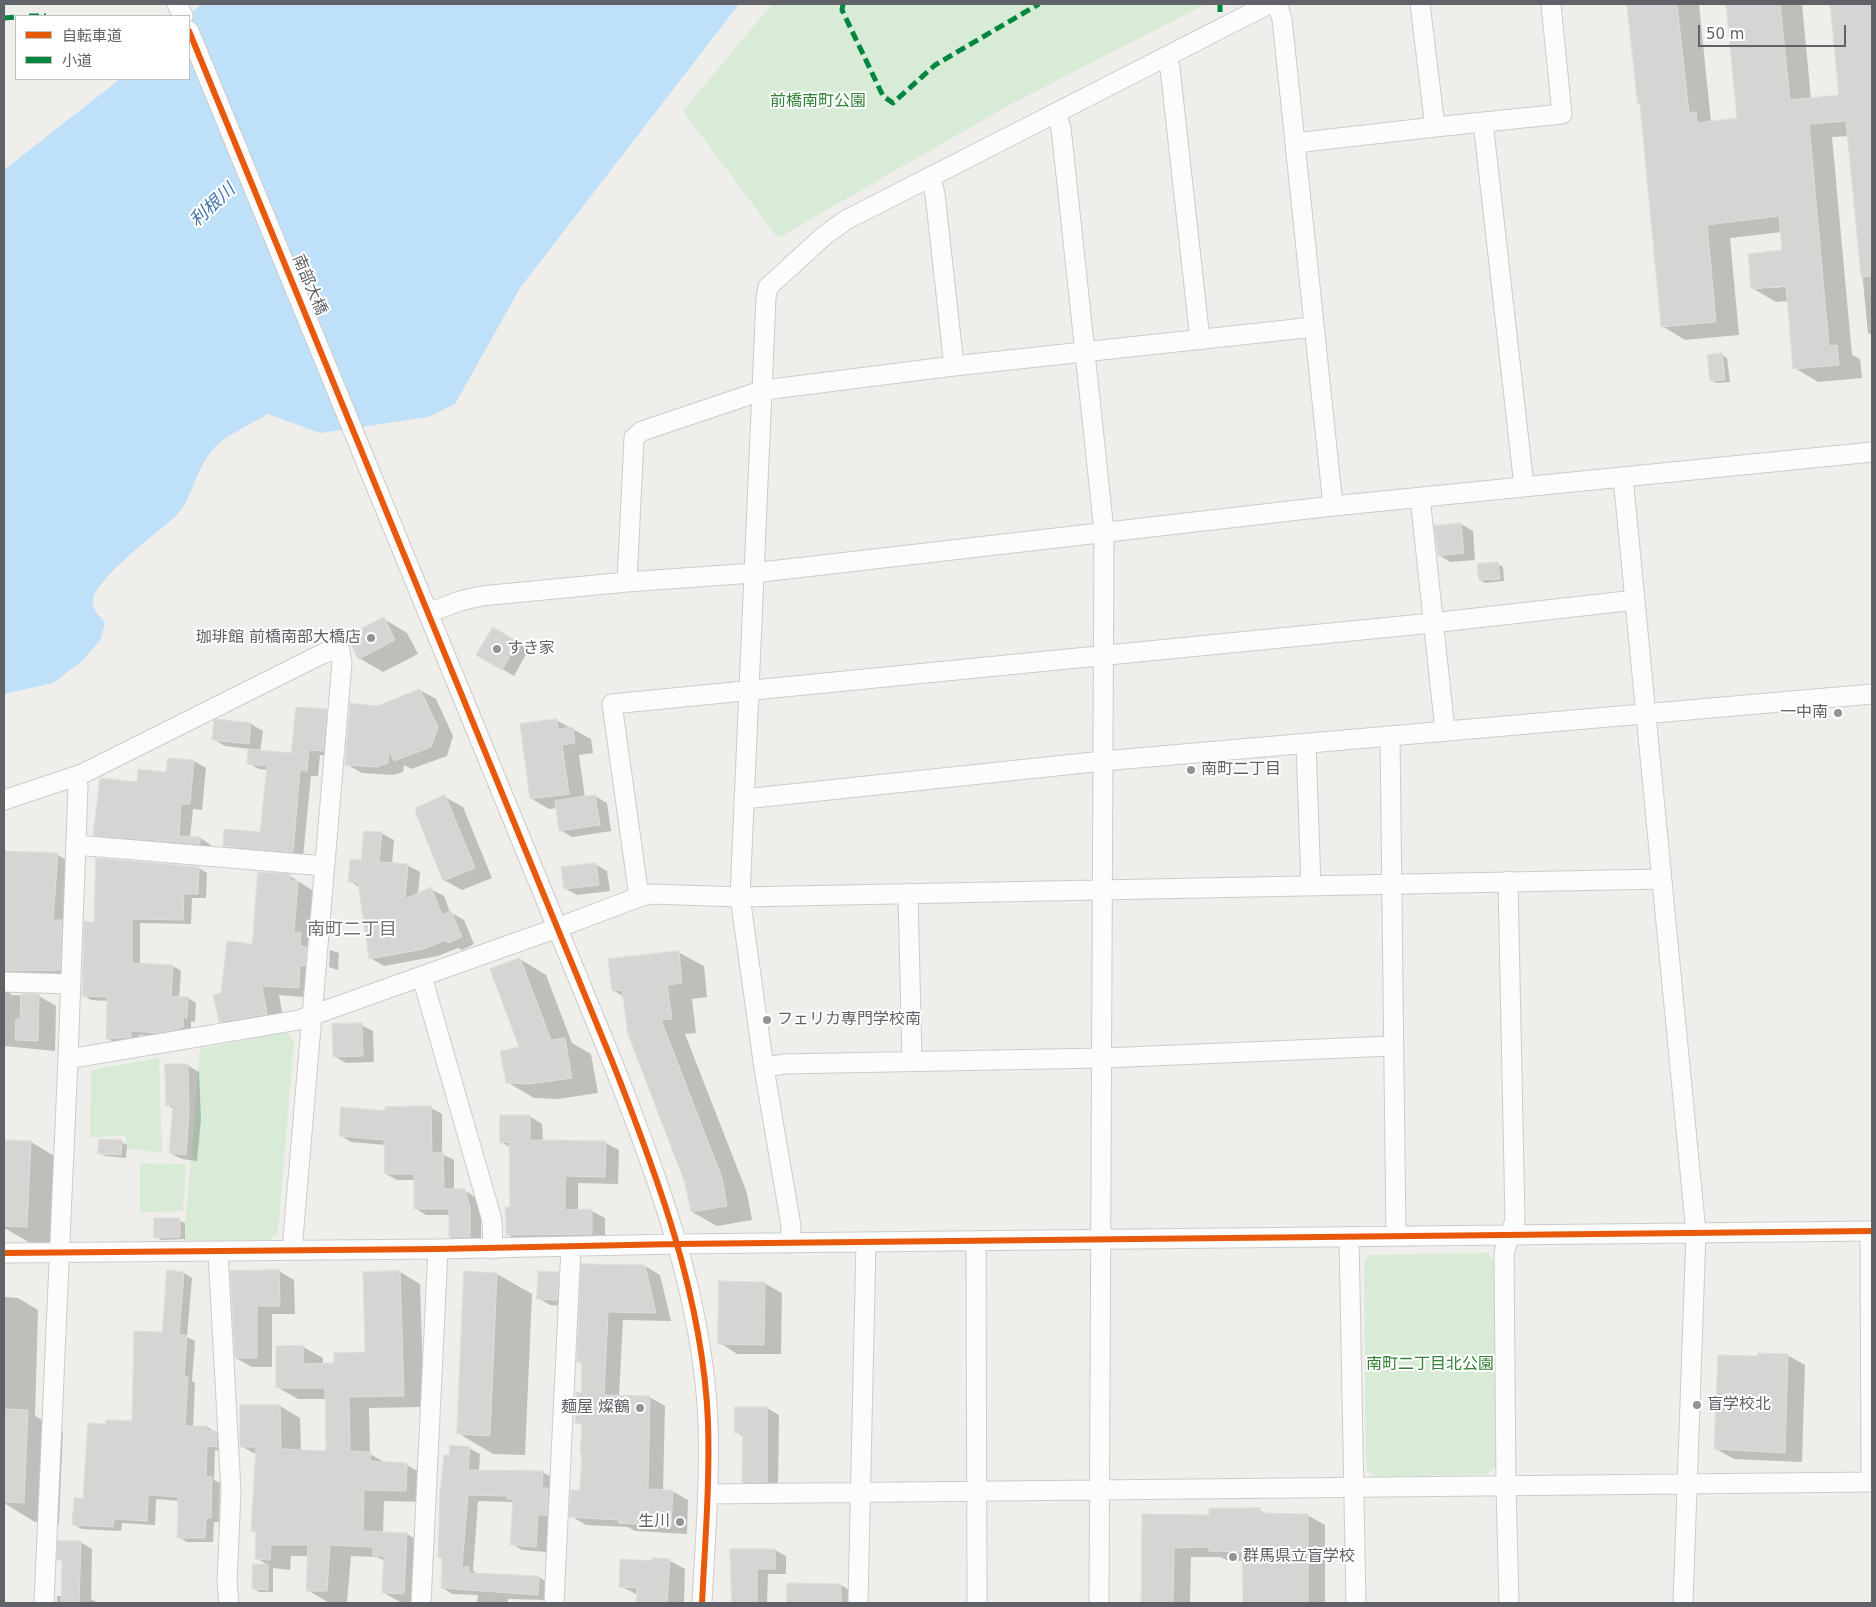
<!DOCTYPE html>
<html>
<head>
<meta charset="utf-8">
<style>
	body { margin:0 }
	#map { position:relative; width:1876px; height:1607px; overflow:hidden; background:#efeeea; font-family:"DejaVu Sans","Noto Sans JP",sans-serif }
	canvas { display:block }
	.frame { position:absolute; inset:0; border:5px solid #5f6368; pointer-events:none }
	.legend { position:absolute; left:15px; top:15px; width:175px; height:65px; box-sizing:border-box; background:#fff; border:1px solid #bfc1c3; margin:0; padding:6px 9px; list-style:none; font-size:15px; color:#5f6368 }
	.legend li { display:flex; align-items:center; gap:10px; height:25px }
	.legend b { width:25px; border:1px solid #bfc1c3 }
	.scale { position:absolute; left:1698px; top:25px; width:148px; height:22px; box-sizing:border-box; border:2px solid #5f6368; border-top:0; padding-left:6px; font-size:15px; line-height:18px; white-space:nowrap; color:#5f6368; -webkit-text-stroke:4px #fff; paint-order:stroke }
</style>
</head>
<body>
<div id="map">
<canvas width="1876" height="1607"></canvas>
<div class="frame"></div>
<ul class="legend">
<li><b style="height:6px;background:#e8590c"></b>自転車道</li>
<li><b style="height:6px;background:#00873e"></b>小道</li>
</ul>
<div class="scale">50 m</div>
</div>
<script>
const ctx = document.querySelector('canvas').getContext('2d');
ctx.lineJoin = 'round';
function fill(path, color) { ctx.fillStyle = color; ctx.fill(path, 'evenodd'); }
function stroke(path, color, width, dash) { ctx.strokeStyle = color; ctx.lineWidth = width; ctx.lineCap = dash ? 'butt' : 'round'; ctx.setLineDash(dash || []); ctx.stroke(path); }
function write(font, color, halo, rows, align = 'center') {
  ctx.font = font + ' "DejaVu Sans","Noto Sans JP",sans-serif'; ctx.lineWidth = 4; ctx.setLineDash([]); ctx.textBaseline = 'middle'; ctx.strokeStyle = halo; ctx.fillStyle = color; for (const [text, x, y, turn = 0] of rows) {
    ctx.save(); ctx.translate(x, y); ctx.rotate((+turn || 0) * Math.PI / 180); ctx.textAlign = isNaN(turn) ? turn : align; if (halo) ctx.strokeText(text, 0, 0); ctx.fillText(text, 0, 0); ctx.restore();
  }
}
const green = new Path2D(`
	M772,4h434l-195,100 -233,134 -95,-127z
	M286,1032l8,9 -16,191 -8,8 -86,1 16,-192z
	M159,1058l3,95 -36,-5v-13l-36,3 1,-68z
	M140,1163l46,1 -3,47 -43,1z
	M1488,1253l6,11 2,202 -9,8 -112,3 -9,-8 -2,-206 5,-8z`);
const water = new Path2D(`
	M201,4h538l-219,284 -65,116 -27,13 -108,16 -52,-19c-15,9 -40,20 -52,32 -19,18 -24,54 -40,70 -20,18 -78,60 -83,84 -2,9 6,16 12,22l-4,17 -19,22 -29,22 -49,11v-524l116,-91h69l-1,-63z`);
const shadow = new Path2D(`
	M1628,4h71l12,118 28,-3 -12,-115h75l9,95 29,-3 -9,-92h41v331l-4,-2 -19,-197 -17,1 20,218 8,4 2,19 -44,4 -23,-14 -7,-67 -12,1 -24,-14 32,-36 -2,-20 -52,6 9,97 -54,5 -23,-14 -21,-221 -2,-1zM1792,284v2l-19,2v-2z
	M1722,355l5,3 3,24 -13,1 -6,-3z
	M1461,524l12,7 2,29 -25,2 -11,-7z
	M1498,564l5,3 1,14 -19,2 -5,-3z
	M384,619l23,14 11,21 -35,18 -24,-14z
	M493,629l36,20 -15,27 -36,-21z
	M420,690l16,9 17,37 -6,20 -36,13 -7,-4 -1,7 -10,3 -31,-2 -16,-9 31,-57z
	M326,711l11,6 -3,39 -14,-1 -2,21h-7l-8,81 -68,-5 -11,-7 37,-12 7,-63 -9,-1 -11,-6 2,-14 -25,-3 -12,-7 4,-19 34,4 12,7 -3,20 33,3z
	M556,720l35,19 2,14 -14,2 6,43 10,-2 12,7 4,28 -39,6 -12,-7 -3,-22 -8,1 -17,-10z
	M169,759l25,2 12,7 -4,42 -9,-1 -3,29h10l11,7v5l-105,-9 -11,-6 43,-51 29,-10z
	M445,797l18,10 29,71 -30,12 -18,-10z
	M381,833l13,7 -2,24 15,1 13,7 -2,22 13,-5 13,7 6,16 14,8 10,24 -12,6 -4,-2 -20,8 -54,10 -14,-8 -10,-70 -10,-7z
	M4,840l1,12 53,3 17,10 2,115 -61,2 -6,10 1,3 28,1 17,10 -1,45 -51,-5z
	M595,864l12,7 3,20 -33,4 -11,-6z
	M199,868l8,5 -1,25h-14l-1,26 -51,-1v41l33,2 8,5 -2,27h9l8,5 -1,19 -4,-1v10l-25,6 -27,-2v6l-24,2 -8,-5 1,-37 -17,-1 -8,-5 12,-72z
	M290,876l25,16 1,106 -37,-3 5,28 -47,8 -17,-10 2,-27 31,-49z
	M330,950l9,3 -1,17 -9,-3z
	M678,952l26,14 3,31 -15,2 4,34 -11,1 62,159 5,27 -35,6 -25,-14 -6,-30 -62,-185 -11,-7z
	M520,959l26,16 26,68 19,11 7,39 -41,6 -23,-1 -27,-16 14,-34z
	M361,1025l12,6 1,31 -28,1 -12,-7z
	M187,1065l12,7 2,47 -4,42 -15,-2 -12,-6 4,-44 -7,-4z
	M386,1108h45l11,6v40l12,6v30h10l11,7 6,17v29h-20l-11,-6v-22h-24l-11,-7v-28h-18l-11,-6v-29l-35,-3 -11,-7 46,-22z
	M529,1116l13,8 1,17 63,2 13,7 -1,34 -40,-1v28h14l13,7v23l-85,1 -13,-8 4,-26 -1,-61 -9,-5z
	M4,1141l27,1 35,21 -4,84 -28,-2 -30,-17z
	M121,1142l6,3 -1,13 -21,-2 -5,-3z
	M179,1220l6,3v16l-24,1 -5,-3z
	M583,1265l62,1 15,9 11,46 -48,-1 -4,77h30l16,9 -2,85h9l16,9 -1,34 -52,-3 -7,-4 -42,-2 -15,-9 10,-24 3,-37 -3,-1 2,-28 -7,-4 6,-28 2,-29 -6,-4z
	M279,1271l15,9 1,34h-23v53h-20l-16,-9 -4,-86z
	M169,1272l15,1 8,5 -5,59 8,4 -3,40 3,2 -2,44h14l17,10 1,14 -10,-1 -1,30 6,3 -1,39h-5l-1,20h-26l-8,-5v-36l-23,-2 -1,26 -33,-2 -1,8 -39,-2 -9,-5 12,-25 22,-74 26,-3 30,-89z
	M400,1272l20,12 4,123 -55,1 1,46 18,10 19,1 20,11 -1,26 -42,-1 -1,32 24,1 20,12 -3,57h-22l-18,-10 1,-32 -8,-4 -26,-1 -4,46h-19l-21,-12 2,-34h-18l-1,14 -17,-2v24h-14l-5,-3v-23l14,-1 -12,-7 1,-25 -4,-2 4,-76 -16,-9 39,-40 20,12 1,33 27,1 -2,-53h-28l-21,-12 26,-40 20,11v7l13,-1 30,-11z
	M465,1273l32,1 35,20 -7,161 -32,-1 -35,-21z
	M558,1273l12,7 -1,26 -19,-1 -12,-7z
	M764,1283l18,10 -1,61h-44l-17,-11z
	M4,1297l14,1 20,12 -3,106 28,16 -4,91 -24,-1 -31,-19z
	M1787,1355l18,10 -3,97 -68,-3 -18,-10 43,-91z
	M736,1408h31l12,7 -1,73h-23l-12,-6 1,-45 -8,-5z
	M469,1448l11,6 -1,17 63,1 11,6 4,43 -9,-1 -2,32 -24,-2 -10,-6 2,-42 -36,-1 -5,70 6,3 60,3 10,7v16l-41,-1v4h-31l1,-8 -25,-1 -11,-6 1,-29 -3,-2 10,-101z
	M1259,1510l9,4 39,1 18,10v78h-81l-1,-42 -16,-1 -7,-3h-29l-1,46h-48l1,-87h67z
	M80,1542l12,7 -1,50 7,4h-41v-7h6l1,-34 -6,-3z
	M732,1550h43l11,6v18h-18l-1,29h-35z
	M622,1560l48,1 15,8 -1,34h-46v-8l-18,-9z
	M788,1585h53l10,6v12h-63z`);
const building = new Path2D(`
	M1627,4h50l12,109 7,-1 1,11 40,-5 -11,-114h54l10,96 49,-5 -9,-91h42v103h-2l2,23v146l-11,1 -15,-156 -37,3 20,222 8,-1 2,20 -46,4 -7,-83 -35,3 -3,-35 34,-4 -3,-34 -72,9 9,97 -55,5 -21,-223h-2z
	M1722,353l3,27 -15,1 -3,-26z
	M1461,523l3,30 -26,3 -4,-30z
	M1498,562l2,17 -21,1 -2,-16z
	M384,617l11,23 -37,19 -11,-23z
	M493,627l25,15 -16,28 -26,-15z
	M420,689l18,38 -7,20 -37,14 -5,-12 -1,14 -11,4 -32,-2 5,-62 27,3z
	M296,707l31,2 -4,42 -14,-1 -2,21 -7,-1 -7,82 -70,-6 1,-17 36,3 7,-66 -20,-2 1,-15 43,4z
	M217,719l34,4 -2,21 -37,-4 2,-20z
	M557,719l1,10 15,-2 2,16 -13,2 7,49 -39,5 -10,-75z
	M168,758l26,2 -4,44h-9l-2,32 21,1v7l-107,-9 7,-57 37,4 1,-13 28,3z
	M445,795l30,73 -32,13 -27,-67v-6z
	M595,795l5,30 -41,6 -4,-30z
	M364,831l18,1 -3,30 29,2 -3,35 26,-12 11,28 9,-4 11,26 -14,6 -2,-3 -22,9 -55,10 -11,-76 -10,-1 2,-23 11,1z
	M4,851l54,2 -5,67h9l-2,50 -56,1z
	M96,858l103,9 -1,27h-14l-1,26 -51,-1v44l41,2 -2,31 17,1 -1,21 -4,-1v10h-3l-1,2 -22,4 -26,-2v6l-25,2 1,-42 -25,-1 2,-75 10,1z
	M596,863l3,22 -35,4 -3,-22z
	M258,872l33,2 -1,6 8,1 -4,52h7l-1,13 7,1 -2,19 -5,-1 -1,23 -37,-2 5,28 -48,8 -6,-27 8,-2 6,-52 25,3z
	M679,951l3,32 -15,2 5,34 -11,1 61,158 5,28 -36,6 -6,-29 -57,-149 -6,-44 -10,1 -4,-32z
	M520,958l31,82 14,-2 7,40 -43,6 -23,-1 -6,-32 19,-4 -29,-78z
	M21,994h18l-1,47 -23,-1 1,-21h4z
	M362,1023l1,33 -30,1 -1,-33z
	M165,1064h23l1,48 -3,43 -17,-2 4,-48 -7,1z
	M431,1106l1,47 11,-1 1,37h21l5,18v30h-21v-28h-35v-35h-29l-1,-34 -45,-4 2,-29 44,4v-4z
	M500,1115h30v25l76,1 -1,36 -40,-1v34l27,-1v25l-86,1 -1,-28h5l-1,-65 -9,1z
	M99,1139l23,1 -1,15 -23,-1z
	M4,1140l27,1 -4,86 -23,-1z
	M154,1218h26v19l-26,1z
	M581,1264l64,1 11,48 -48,-1 -4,83 46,1 -2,93 25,1 -2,36 -53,-3 1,-3 -50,-3 2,-27h9l2,-36h-2l2,-31h-7l1,-31 5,1 1,-31h-5z
	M167,1270l17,2 -5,63h8l-3,41 4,1 -3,49h22v5h9l1,16 -10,-1 -1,31h6l-1,41h-5l-1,20h-28l1,-41 -30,-2 -1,26 -33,-2 -1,8 -41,-2 2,-27h9l5,-75 18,1v-4l26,1 2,-90 28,1z
	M279,1270l1,36h-23v52h-22l-5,-87z
	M400,1271l4,125 -55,1 1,54 21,1 -1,9 37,2 -1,28 -42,-1 -1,41 44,2 -3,61 -22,-1 2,-37h-11v-9l-43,-2 -3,46h-21l2,-46h-37l-1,15 -15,-1 1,-27 -5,-1 5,-84h-16v-42h40l1,44 45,2 -1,-63h-49v-42l27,-1v19l31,-1v-10l31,-1 -2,-80z
	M464,1271l33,2 -7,163 -33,-2z
	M538,1271l21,1 -2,28 -20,-1z
	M719,1281l46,1 -1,63 -46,-1z
	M1758,1353l30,1 -3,99 -71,-4 4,-94 40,1z
	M735,1407h32v75h-25l1,-49h-8z
	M4,1409l24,1 -4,93 -20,-1z
	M450,1445l20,2 -2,23 75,1 -1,17h6l-1,27h-9l-2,32 -26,-2 3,-46h-6v-3l-39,-1 -6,72h7v6l70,3 -1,19 -97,-7 1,-30 -4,-1 2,-66 4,-36h5z
	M1260,1508v5l48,1v89h-65l-1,-51 -33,-1v-4l-35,1 -1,55h-32l1,-89 67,1v-6z
	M58,1541h23l-2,62h-18l1,-43h-5z
	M730,1549h45v20h-18v34h-25z
	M652,1558l18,1 -3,44h-31l1,-15 -18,-1 1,-28 32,2z
	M253,1564h15v26l-16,-1z
	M787,1583l54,1v19h-54z`);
const minor = new Path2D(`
	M177,4l6,12
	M1277,4l5,15 51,487
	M1420,4l15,123 127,-13 -11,-110
	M189,31l423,1030c45,114 91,236 96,361 2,60 -3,121 -6,181
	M1163,58l7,10 30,272
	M1056,114l5,14 43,403 -5,1072
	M1483,122l41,364
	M1295,143l140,-16
	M931,178l4,16 19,172
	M1623,477l73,756 -13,370
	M1420,497l25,234
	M627,582l7,-144 8,-7 119,-40 19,-3 174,-22 360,-39
	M428,613l32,-12 21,-5 146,-14 126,-9 580,-67 539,-54
	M1390,736l6,500
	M1306,744l5,142
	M744,799l359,-38 769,-67
	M4,800l78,-26 240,-120 11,-4 7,1 2,12 -50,587
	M76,845l249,21
	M1508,881l7,339 -11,33 2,233 3,117
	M908,893l4,169
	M639,897l-27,-193 820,-81 203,-23
	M422,977l70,243 1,29
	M4,982l67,2
	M68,1059l231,-39 258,-92 82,-31 12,-3 89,3 921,-18
	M764,1068l19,-4 319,-6 290,-12
	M1870,1231l1,251
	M1349,1237l7,366
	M976,1241l1,362
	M790,1243l1,-17 -27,-158 -24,-171 26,-599 2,-11 57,-52 21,-15 423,-216
	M218,1252l13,239 -4,91 2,21
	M4,1253l434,-4 238,-5 1196,-13
	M707,1494l1165,-12
	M44,1603l24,-544 10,-273 -4,-8
	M421,1603l17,-354
	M554,1603l17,-356
	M858,1603l8,-361`);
const quiet = new Path2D(`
	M843,4l-1,6 41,86 10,7 42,-38 104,-61
	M1220,4v8
	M29,16h17
	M4,18l12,-1`);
const cycleway = new Path2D(`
	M189,31l423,1030c45,114 91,236 96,361 2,60 -3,121 -6,181
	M4,1253l434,-4 238,-5 1196,-13`);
const markers = [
	[371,638,5,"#919496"],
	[497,649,5,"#919496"],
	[1838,713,5,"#919496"],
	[1191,770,5,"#919496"],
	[767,1020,5,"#919496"],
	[1697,1405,5,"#919496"],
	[640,1408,5,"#919496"],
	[680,1522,5,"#919496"],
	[1233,1557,5,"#919496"]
];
const parkNames = [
	["前橋南町公園",818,102],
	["南町二丁目北公園",1430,1365]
];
const streetNames = [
	["南部大橋",309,285,67]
];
const poiNames = [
	["珈琲館 前橋南部大橋店",361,638,"right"],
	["すき家",507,649],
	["一中南",1828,713,"right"],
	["南町二丁目",1201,770],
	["フェリカ専門学校南",777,1020],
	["盲学校北",1707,1405],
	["麺屋 燦鶴",630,1408,"right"],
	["生川",670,1522,"right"],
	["群馬県立盲学校",1243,1557]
];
const waterNames = [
	["利根川",213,206,-43]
];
const neighbourhoodNames = [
	["南町二丁目",352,930]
];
fill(green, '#d8ebd6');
fill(water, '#bfe0f9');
fill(shadow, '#0003');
fill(building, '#d6d5d3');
stroke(building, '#deddd9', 1);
stroke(minor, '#cbcccc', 21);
stroke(minor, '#fdfcfc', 19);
stroke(quiet, '#00873e', 5, [10, 5]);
stroke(cycleway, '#e8590c', 6);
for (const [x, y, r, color] of markers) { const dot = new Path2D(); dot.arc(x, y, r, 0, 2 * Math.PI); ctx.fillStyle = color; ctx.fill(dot); stroke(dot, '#fff', 2); }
write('16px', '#348238', '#fff', parkNames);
write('16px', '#5f6368', '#fff', streetNames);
write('16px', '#5f6368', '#fff', poiNames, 'left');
write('italic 18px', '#4174aa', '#fff', waterNames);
write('18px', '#70757a', '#fff', neighbourhoodNames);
</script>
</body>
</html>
